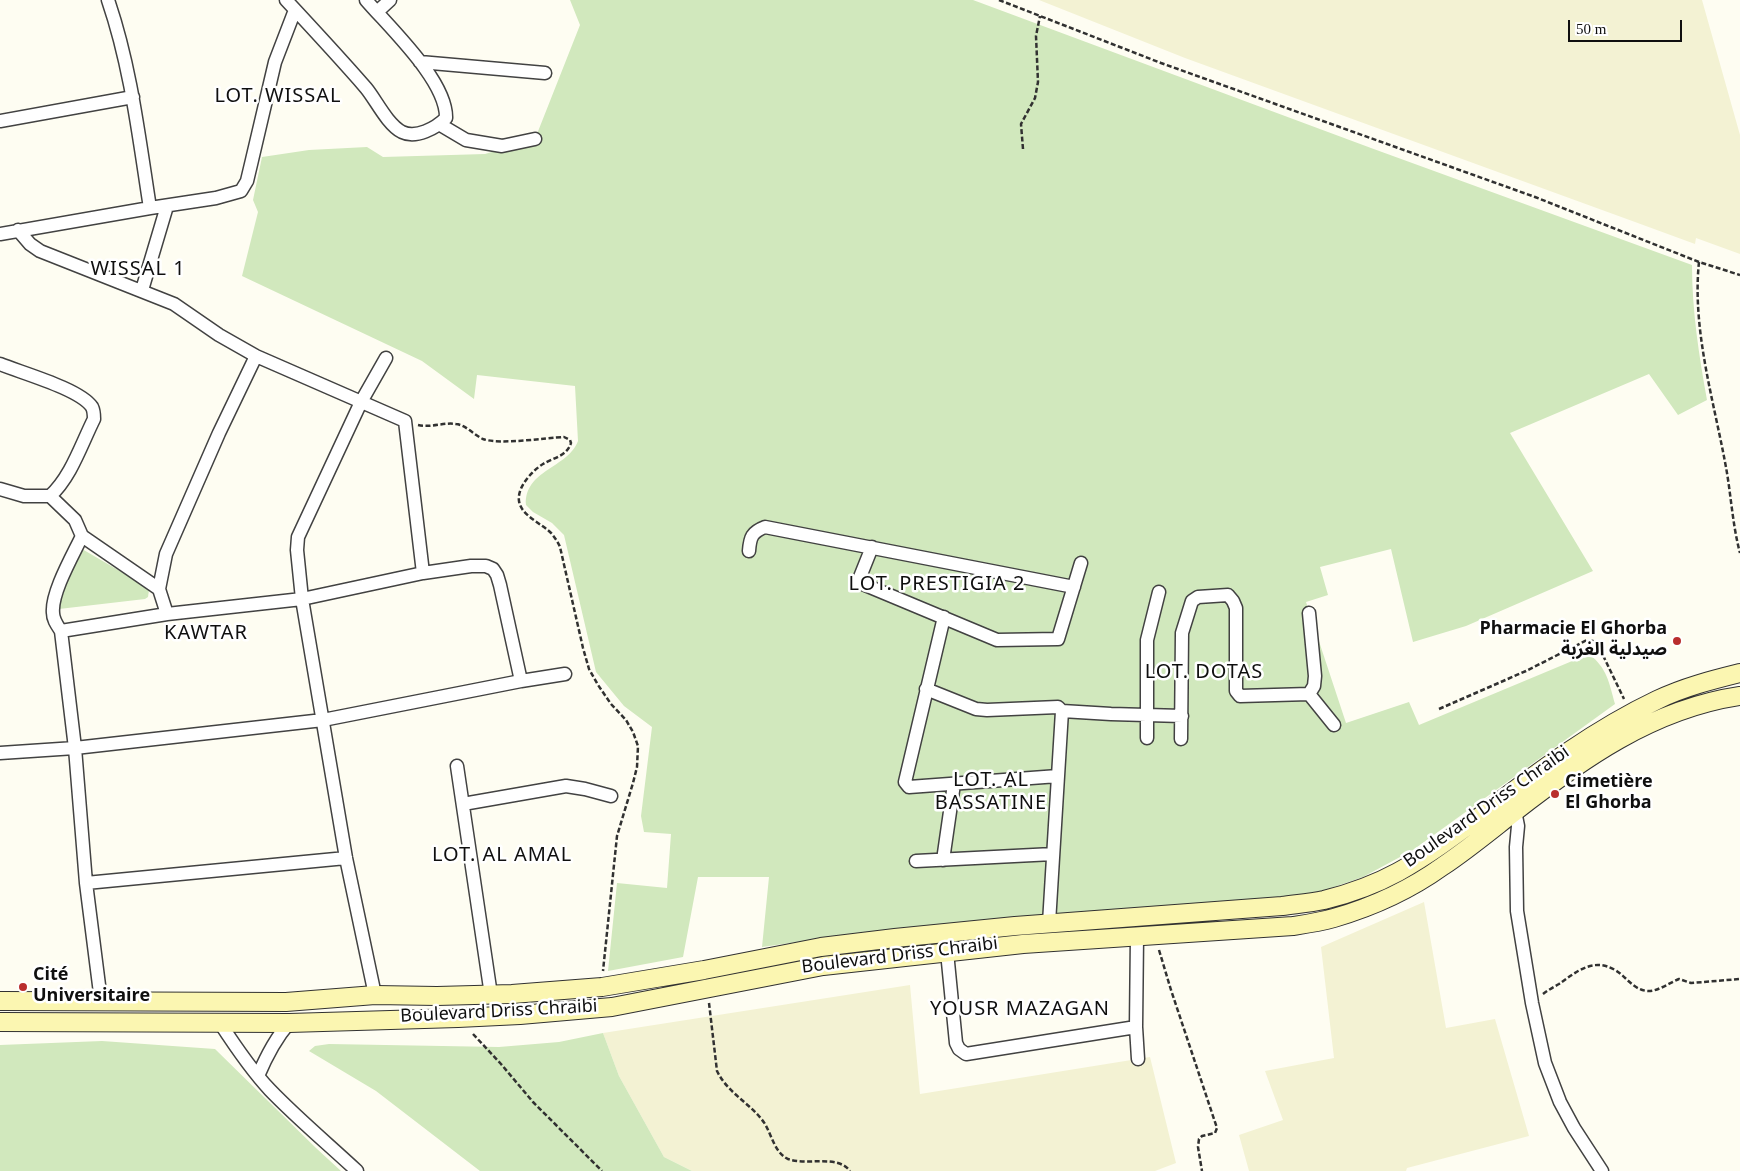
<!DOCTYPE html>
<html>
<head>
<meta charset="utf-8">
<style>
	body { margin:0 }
	#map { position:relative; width:1740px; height:1171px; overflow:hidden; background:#fefdf2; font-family:Georgia,serif }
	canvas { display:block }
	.scale { position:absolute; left:1568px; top:20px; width:114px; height:22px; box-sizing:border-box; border:2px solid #0f0f0f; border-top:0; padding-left:6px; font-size:15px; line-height:18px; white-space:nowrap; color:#0f0f0f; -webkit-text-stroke:4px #fff; paint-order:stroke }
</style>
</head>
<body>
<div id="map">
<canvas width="1740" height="1171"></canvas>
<div class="scale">50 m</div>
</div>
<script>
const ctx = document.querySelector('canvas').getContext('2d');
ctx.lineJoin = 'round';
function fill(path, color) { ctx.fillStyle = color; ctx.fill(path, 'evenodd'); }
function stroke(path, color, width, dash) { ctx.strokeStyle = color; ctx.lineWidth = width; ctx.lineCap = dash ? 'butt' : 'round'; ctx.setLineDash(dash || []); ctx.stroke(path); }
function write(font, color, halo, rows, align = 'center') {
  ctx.font = font + ' Georgia,"Noto Sans Arabic",serif'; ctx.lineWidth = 5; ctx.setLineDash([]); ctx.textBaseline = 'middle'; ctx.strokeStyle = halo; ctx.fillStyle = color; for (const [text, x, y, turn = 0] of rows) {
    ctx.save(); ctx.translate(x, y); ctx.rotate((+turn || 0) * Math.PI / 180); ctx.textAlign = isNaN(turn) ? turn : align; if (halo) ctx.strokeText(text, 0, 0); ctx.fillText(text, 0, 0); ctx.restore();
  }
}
const farmland = new Path2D(`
	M1039,0h663l38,135v119l-44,-16 -1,6 -60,-22 -450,-164z
	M1424,902l22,126 49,-9 34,117 -122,32 -1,3h-157l-10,-36 44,-15 -18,-49 69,-13 -13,-111z
	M910,985l10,109 230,-37 26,106 -21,8h-463l-28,-14 -45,-81 -16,-43z`);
const green = new Path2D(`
	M570,0h403l398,148 321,117c0,46 7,90 15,135l-29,15 -29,-41 -139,59 83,138 -127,55 -53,16 -22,-93 -71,18 8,28 -22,7 40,121 63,-21 10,23 170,-71c18,14 20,28 26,50l-202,146 -50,27 -58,20 -428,34 -115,16 7,-70h-71l-15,80 -75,14 9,-88 50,5 4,-54 -27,-2 -3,-16 11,-89 -28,-21 -28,-34 -32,-137 -12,-12 -19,-11 -7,-7c-2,-35 42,-37 52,-64l-3,-55 -98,-11 -3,24 -52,-38 -180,-85 16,-64 -5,-12 9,-43 47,-7 58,-3 16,10 102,-3 50,-15 45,-114z
	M82,549l55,32 12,9 -1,7 -3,2 -86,10 -2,-4 19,-48z
	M603,1033l16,43 45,81 28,14h-212l-104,-80 -67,-40 6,-5 14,-2 170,3 60,-5z
	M102,1041l113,8 101,99 25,23h-341v-126z`);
const path = new Path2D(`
	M999,0l162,63 374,134 164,65 41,13
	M1023,149l-2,-25 14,-26 3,-16 -2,-46 4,-20
	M1699,262c-7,66 14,136 26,200 6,30 7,61 15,91
	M418,425c13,3 26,-3 38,-1 10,1 18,11 27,15 16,6 62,-1 81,-2l6,3 1,3c-4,13 -18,15 -28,21 -11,7 -26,23 -24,37 2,15 24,23 33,33 3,4 6,8 8,13l23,101 6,21 9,16 13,19 15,16 7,12 5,14 -1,21 -4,16 -16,53 -14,135
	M1439,709l87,-38 61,-31 6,1 5,4 26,54
	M1159,950l12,40 46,138 -2,5 -13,3 -3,3 -1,8 4,24
	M1543,994c5,-4 11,-7 16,-10 17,-12 34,-27 56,-14 11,6 17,19 32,21 10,1 22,-8 32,-12l12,4 49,-4
	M709,1003l8,68c11,23 35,33 48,53 7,12 10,29 23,35 19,7 49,-5 62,12
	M473,1034l28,30 32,38 69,69`);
const minor = new Path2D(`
	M286,0c27,29 54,58 80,88 10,12 21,36 36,44 14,7 34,-4 44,-14 1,-37 -56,-90 -80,-118
	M377,12l13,-12
	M420,62l125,11
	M0,121l133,-24
	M439,124l27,16 36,6 33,-7
	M150,208l66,-10 25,-7 6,-10 5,-21 23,-98 20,-52
	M18,230l12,14 10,7 134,53 45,31 37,21 149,65 18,152
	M0,234l150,-26c-11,-70 -19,-141 -42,-208
	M142,290l25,-84
	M0,364c22,9 80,25 92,43 2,4 2,8 2,12 -13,26 -23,58 -44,77h-26l-24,-7
	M50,496l25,24 7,16c-9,19 -31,57 -29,77 0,7 4,12 8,18l14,117 11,135 15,118
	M82,536l77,53
	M872,547l-14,35 139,58 61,-1 23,-76
	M749,551c1,-14 3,-19 16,-24l309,60
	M167,614l135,-15 121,-26 48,-7h15l7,3 4,6 3,10 21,96
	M944,617l-39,165 4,5 149,-11
	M61,631l106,-17 -8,-25 7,-35 53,-121 37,-77
	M926,689l50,20 11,1 71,-3 4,4 -13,212
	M1309,694l5,-8 1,-10 -6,-63
	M1062,711l49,3 71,2
	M1147,738v-98l12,-48
	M1181,739l1,-106 10,-32 6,-4 30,-2 5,6 3,7v83l4,5 69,-2 25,31
	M0,753l75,-5 248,-28 198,-39 44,-7
	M457,766l34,229
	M463,804l103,-18 19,3 26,7
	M1513,812l3,4 2,10 -2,21 1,64 15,92 13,60 15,39 14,26 28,43
	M943,860l11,-76
	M916,861l137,-7
	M86,883l260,-25
	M1137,936l-1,91 2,32
	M947,952l9,91 3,6 7,5 170,-27
	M375,995l-29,-137 -44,-259 -5,-49 1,-13 63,-135 25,-44
	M220,1023c15,23 31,47 50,67 28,29 58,54 87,81
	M258,1076c8,-19 17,-37 31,-53`);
const secondary = new Path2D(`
	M0,1001l286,1 89,-7 62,1 75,-2 90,-7 102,-17 117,-23 74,-9 120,-12 267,-20c14,-2 28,-3 42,-6 24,-6 52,-16 74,-28 31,-17 60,-39 88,-60 53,-41 110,-83 171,-112 27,-13 55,-20 83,-27
	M0,1022l289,1 169,-5 62,-3 92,-8 211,-41 200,-22 270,-18c13,-2 27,-4 41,-8 38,-11 77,-29 109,-52 24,-16 47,-35 70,-53 68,-53 139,-104 227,-117`);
const markers = [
	[1677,641,5,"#b92e2e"],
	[1555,794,5,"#b92e2e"],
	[23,987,5,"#b92e2e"]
];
const poiNames = [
	["Pharmacie El Ghorba",1667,631,"right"],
	["صيدلية الغربة",1667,652,"right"],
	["Cimetière",1565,784],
	["El Ghorba",1565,805],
	["Cité",33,977],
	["Universitaire",33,998]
];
const streetNames = [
	["Boulevard Driss Chraibi",1488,809,-35],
	["Boulevard Driss Chraibi",900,958,-7],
	["Boulevard Driss Chraibi",499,1014,-3]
];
const quarterNames = [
	["LOT. WISSAL",278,99],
	["WISSAL 1",138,272],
	["LOT. PRESTIGIA 2",937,587],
	["KAWTAR",206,636],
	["LOT. DOTAS",1204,675],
	["LOT. AL",991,783],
	["BASSATINE",991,806],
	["LOT. AL AMAL",502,858],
	["YOUSR MAZAGAN",1020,1012]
];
fill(farmland, '#f3f2d3');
fill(green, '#d1e8bd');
stroke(minor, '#424242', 15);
stroke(secondary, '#313131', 20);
stroke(path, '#313131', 2.5, [5, 2.5]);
stroke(minor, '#fff', 12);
stroke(secondary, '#fbf6b1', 18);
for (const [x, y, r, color] of markers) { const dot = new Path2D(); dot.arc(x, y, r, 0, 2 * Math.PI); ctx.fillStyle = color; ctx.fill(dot); stroke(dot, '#fff', 2); }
write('bold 18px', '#0f0f0f', '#fff', poiNames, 'left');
write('18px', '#0f0f0f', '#fff', streetNames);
ctx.letterSpacing = '1px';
write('20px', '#0f0f0f', '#fff', quarterNames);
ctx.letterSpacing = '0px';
</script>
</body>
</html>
